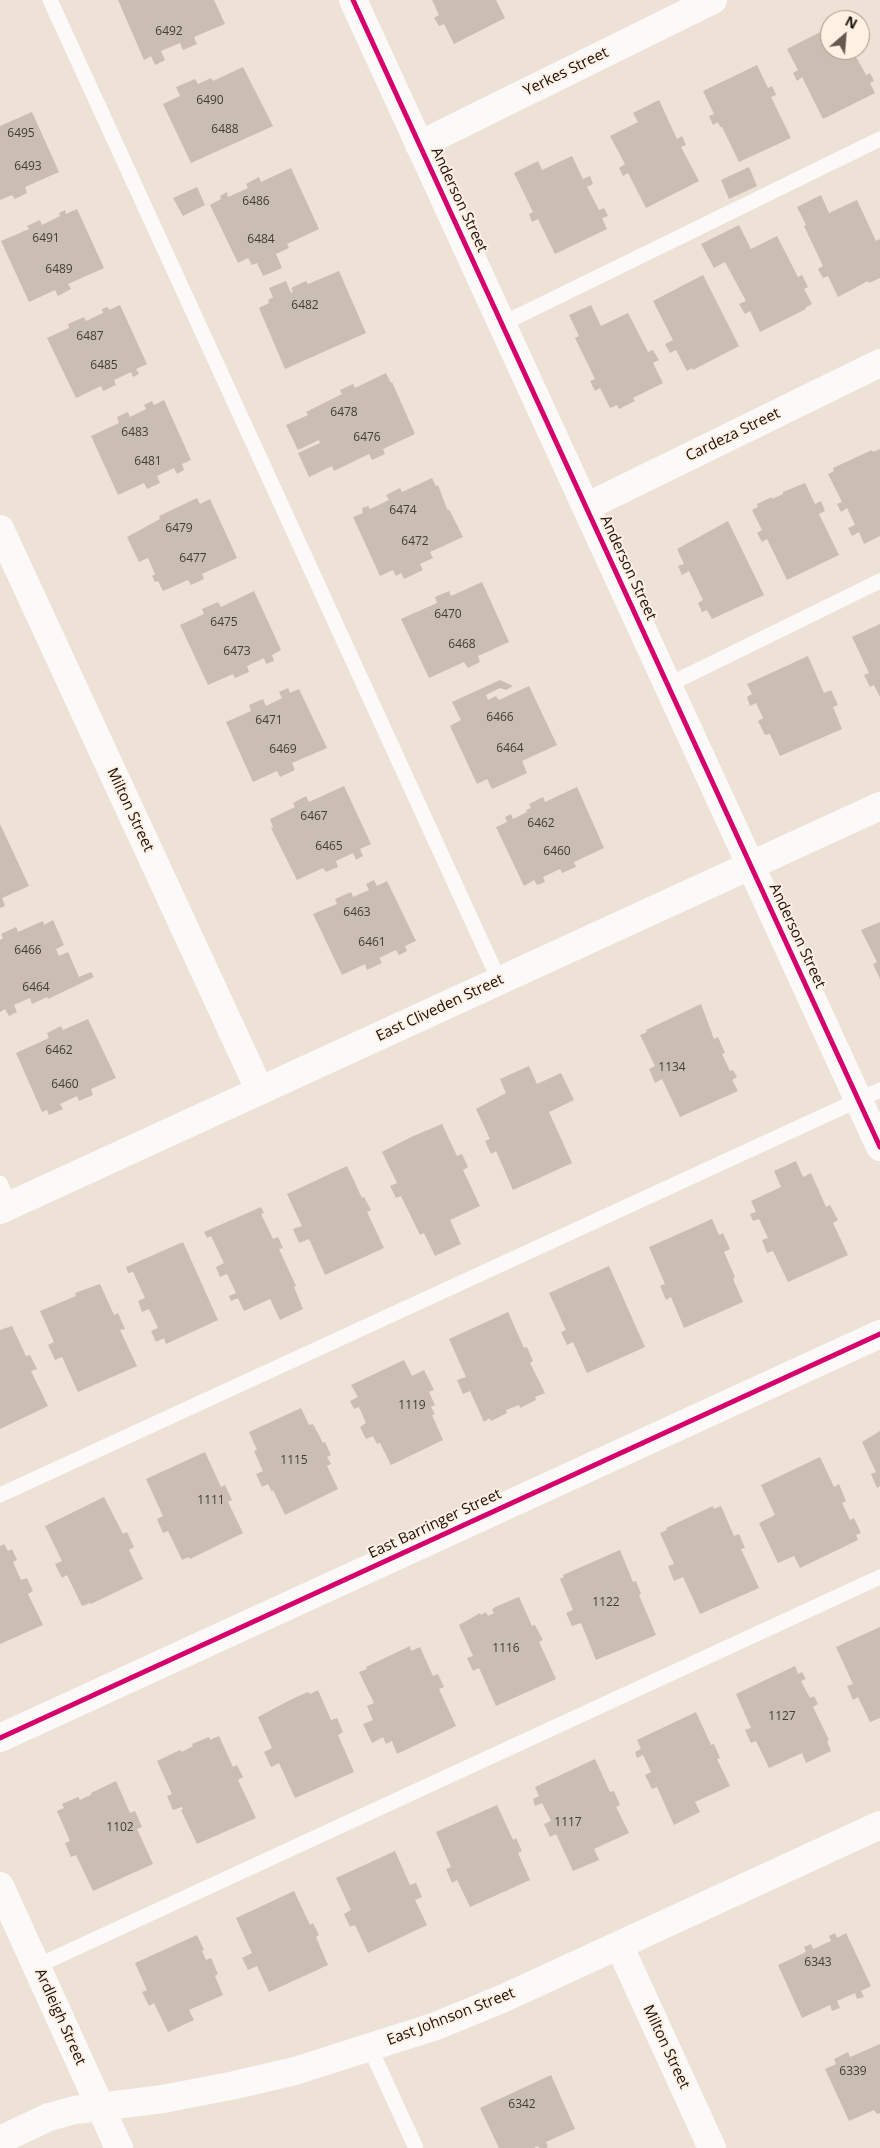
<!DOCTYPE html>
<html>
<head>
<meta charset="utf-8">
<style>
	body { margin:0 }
	#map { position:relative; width:880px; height:2148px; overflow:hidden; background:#eee1d6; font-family:"Open Sans",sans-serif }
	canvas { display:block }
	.north { position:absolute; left:820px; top:10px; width:50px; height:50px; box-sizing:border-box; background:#fff0e3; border:1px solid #a3978c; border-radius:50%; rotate:27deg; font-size:14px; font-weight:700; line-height:20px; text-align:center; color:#19110a }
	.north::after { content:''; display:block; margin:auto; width:18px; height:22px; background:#645a51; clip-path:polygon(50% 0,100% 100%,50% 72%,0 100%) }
</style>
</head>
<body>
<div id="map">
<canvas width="880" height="2148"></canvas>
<div class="north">N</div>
</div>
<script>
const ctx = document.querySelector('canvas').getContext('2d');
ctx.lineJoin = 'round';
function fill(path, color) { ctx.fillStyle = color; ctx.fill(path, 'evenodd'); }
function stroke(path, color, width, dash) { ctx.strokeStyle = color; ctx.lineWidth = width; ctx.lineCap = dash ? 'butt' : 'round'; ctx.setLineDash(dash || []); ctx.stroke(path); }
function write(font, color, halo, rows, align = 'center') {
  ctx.font = font + ' "Open Sans",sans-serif'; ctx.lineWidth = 4; ctx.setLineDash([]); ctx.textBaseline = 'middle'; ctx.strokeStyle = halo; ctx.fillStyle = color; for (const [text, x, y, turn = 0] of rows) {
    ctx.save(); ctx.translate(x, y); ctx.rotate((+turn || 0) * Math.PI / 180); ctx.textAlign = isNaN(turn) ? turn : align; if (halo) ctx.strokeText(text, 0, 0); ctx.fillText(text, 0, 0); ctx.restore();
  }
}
const building = new Path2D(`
	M118,0h96l11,24 -31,13 3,7 -14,6 -3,-7 -19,8 4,9 -10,5 -4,-9 -7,4z
	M432,0h64l9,18 -51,26 -10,-20 -5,2 -5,-8 5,-3z
	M830,27v23h29l-5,3 12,22 4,-2 4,8 -4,2 5,10 -52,26 -21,-42 -5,4 -4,-8 5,-3 -11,-21z
	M757,65l11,23 4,-2 4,9 -5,2 20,41 -52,24 -17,-35h-2l-2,-5 -5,3 -4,-9 5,-2 -11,-23z
	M243,67l30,59 -82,37 -28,-59 17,-8 -4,-9 19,-8 3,5 13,-6 2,3z
	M659,100l18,39 5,-3 4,9 -5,2 18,34 -53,27 -18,-35 -5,3 -4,-8 6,-4 -15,-28 28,-14 -5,-9z
	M32,112l27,60 -34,15 2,6 -12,6 -3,-4 -12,5v-74z
	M572,156l11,23 7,-3 3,8 -6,3 12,23 5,-2 4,8 -6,2 5,11 -52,25 -17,-35 -6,3 -3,-8 4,-2 -19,-39 24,-12 4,9z
	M749,167l8,19 -28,13 -8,-19z
	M291,168l28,61 -32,15 2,4 -13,6 6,14 -19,8 -6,-13 -5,2 -4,-7 -10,5 -28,-58 11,-6 -1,-3 7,-4 1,5 20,-9 -2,-4 13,-7 2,5z
	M197,187l8,18 -22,11 -10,-18z
	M821,195l8,18 28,-13 19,41 4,-2v39l-11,5 -1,-2 -30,16 -10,-21 -5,2 -5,-9 5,-3 -19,-40 2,-1 -9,-18z
	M77,209l27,59 -36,16 3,5 -13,7 -3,-6 -26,12 -28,-61 28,-12 -2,-3 13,-6 2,5 18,-9 -1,-3 6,-3 1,4z
	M739,225l12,24 26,-13 21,41 4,-2 6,12 -4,2 8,15 -7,4 1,1 -46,23 -10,-21 -5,3 -6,-10 7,-3 -21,-39 -11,6 -13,-24z
	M339,271l27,62 -81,36 -26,-61 10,-5 -1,-3 5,-3 -4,-9 17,-7 5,12 2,-2 -2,-3 15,-7 2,3z
	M703,275l36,71 -46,24 -1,-2 -5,3 -11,-21 -6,3 -5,-9 8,-4 -20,-39z
	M120,305l27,59 -11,5 3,5 -6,3 -2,-5 -17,8 2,5 -13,6 -2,-5 -25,12 -29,-60 22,-10 -1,-4 16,-7 2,4 17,-8 -1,-4 6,-2 1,3z
	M591,305l10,21 27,-13 20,39 5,-2 6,10 -6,3 10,20 -30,15 2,3 -16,8 -2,-4 -7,3 -10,-20 -5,3 -5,-10 5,-2 -20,-41 4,-2 -10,-21z
	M386,373l5,10 1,-1 23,52 -32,15 2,5 -13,6 -3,-6 -35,17 -2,-5 -23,11 -11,-24 22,-10 -1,-3 -21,10 -12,-25 22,-10 -2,-3 36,-18 -2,-4 13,-6 2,4z
	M164,400l27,60 -9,4 2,6 -7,4 -3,-6 -17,8 3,7 -13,6 -3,-6 -26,12 -27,-59 28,-13 -2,-6 11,-5 2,5 16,-8 -2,-4 8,-4 2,4z
	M880,449v87l-16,8 -5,-12 -7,4 -4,-8 7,-3 -8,-17 -6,4 -4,-8 5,-2 -14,-28 6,-3 -1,-3 39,-18 1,2z
	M432,478l4,8 2,-1 9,24 3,2 13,26 -33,15 3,6 -13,6 3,6 -19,9 -3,-6 -5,3 -3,-6 -13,6 -27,-59 10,-4 -1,-5 6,-2 2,3 19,-9 -3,-5 14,-7 2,4z
	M805,483l10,21 6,-3 4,10 -6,3 20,41 -52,25 -20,-41 -5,3 -5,-9 5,-3 -10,-20 6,-3 -1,-3 15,-7v2l11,-5v-2z
	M197,498l3,6 10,-5 27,59 -35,16 2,5 -13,6 -3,-5 -25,11 -5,-10 -3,1 -3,-6 3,-2 -7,-16 -9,4 -12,-25 33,-18 -1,-3z
	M728,521l36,74 -52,24 -5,-9 -5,2 -4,-9 5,-3 -14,-29 -7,4 -4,-9 6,-2 -7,-15z
	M482,582l27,60 -31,14 2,6 -12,6 -4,-6 -35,16 -28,-59 36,-16 -2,-6 14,-6 2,5z
	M254,591l27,59 -9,5 2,6 -8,3 -2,-6 -17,8 2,6 -14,6 -2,-4 -25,11 -28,-60 24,-11 -2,-5 16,-7 3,5z
	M880,624v73l-6,-12 -4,2 -6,-12 5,-2 -17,-36z
	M808,656l16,37 7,-3 7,15 -5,2 9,22 -62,27 -10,-22 -5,1 -7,-14 5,-3 -7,-15 -6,3 -3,-9 5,-3 -5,-10z
	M500,680l13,6 -7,4 -6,-2 -14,7 2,5 8,-4 3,4 30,-14 28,59 -35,16 5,12 -35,16 -5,-10 -10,5 -27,-58 11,-6 -9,-18z
	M288,688l2,5 9,-4 28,59 -35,15 3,7 -15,7 -3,-6 -24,11 -27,-60 25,-11 -2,-6 14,-6 3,7 16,-8 -3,-6z
	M344,786l27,58 -11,5 3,7 -7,4 -3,-7 -17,8 2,6 -12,5 -3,-4 -26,12 -26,-52 2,-1 -3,-8 25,-12 -2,-4 13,-7 3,6z
	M577,787l27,61 -30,14 2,5 -14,6 -2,-4 -17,8 2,5 -8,3 -3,-5 -10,6 -28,-59 11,-5 -2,-5 6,-3 2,5 14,-7 -1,-2 5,-2 -2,-4 14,-7 2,5z
	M0,824l29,62 -27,12 3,8 -5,2z
	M374,880l3,6 10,-5 29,60 -11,5 2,5 -8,4 -3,-5 -17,8 3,5 -15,7 -2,-6 -23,11 -29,-61 24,-10 -2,-5 16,-7 2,5 16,-7 -3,-6z
	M53,920l11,25 -8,4 3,7 9,-4 11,25 12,-5 3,5 -46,22 -1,-2 -15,7 -2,-6 -16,7 3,7 -8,4 -4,-7 -5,3v-72l3,-2 -2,-4 15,-7 2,5 25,-11 1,4z
	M880,922v57l-7,-15 4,-2 -16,-32z
	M701,1004l13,35 4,-2 7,16 -3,1 8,17 3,-1 4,7 -5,3 6,11 -58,26 -18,-38 -7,4 -6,-14 6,-3 -15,-31 7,-3 -1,-2z
	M88,1019l28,59 -25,11 2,6 -14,6 -2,-5 -17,8 3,5 -14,6 -2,-5 -5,2 -26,-59 33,-15 -2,-5 14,-7 2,4z
	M529,1066l8,18 24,-11 13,27 -25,12 23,51 -59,27 -17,-39 -5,3 -6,-13 5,-2 -14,-30 30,-16 -6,-14z
	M442,1124l15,32 5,-2 6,13 -5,3 17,36 -30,14 11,24 -26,12 -11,-23 -4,2 -19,-39 -5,2 -6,-12 7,-3 -15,-31 29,-15z
	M796,1161l7,16 8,-4 15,34 4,-2 8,15 -5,3 15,32 -60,27 -15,-31 -6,2 -5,-13 6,-2 -9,-19 -6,2 -3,-7 6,-2 -5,-11 30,-14 -7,-16z
	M347,1166l15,32 2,-1 7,13 -4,2 17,36 -59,27 -16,-36 -10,4 -6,-14 9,-3 -15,-32z
	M261,1207l3,6 -3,1 12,25 5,-2 5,11 -4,1 17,37 -2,1 9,22 -23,11 -10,-21 -26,12 -6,-13 -7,3 -2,-5 7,-3 -9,-19 -7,3 -4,-10 8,-4 -13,-27 -4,2 -3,-6z
	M712,1219l7,16 4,-2 7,16 -6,3 11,25 -2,2 10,23 -59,26 -13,-31 -5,3 -6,-14 5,-2 -16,-37z
	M183,1242l35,78 -52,24 -2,-6 -8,4 -5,-11 7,-3 -9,-19 -7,3 -4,-11 7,-3 -12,-26 -5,1 -2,-6z
	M609,1266l36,81 -58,26 -14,-31 -6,3 -6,-13 5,-2 -17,-37z
	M100,1284l14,31 4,-2 7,16 -5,1 17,36 -59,26 -16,-35 -7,3 -7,-15 6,-3 -14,-31 36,-15 -1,-3z
	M508,1312l16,36 3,-1 6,14 -3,2 15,30 -10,4 1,3 -16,8 -1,-3 -13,5 1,3 -16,8 -1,-3 -6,4 -14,-31 -7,3 -6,-14 9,-3 -17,-38z
	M12,1326l14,30 4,-1 7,14 -6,2 17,35 -48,23v-99z
	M404,1360l8,16 12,-6 10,20 -5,2 6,13 -4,2 4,7 -3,1 11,25 -52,25 -11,-22 -3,1 -4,-8 -7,3 -6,-12 6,-4 -7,-16 -5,2 -4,-8 8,-4 -7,-12z
	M301,1408l8,17 4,-1 10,19 2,-1 6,13 -4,2 4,7 -4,2 11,23 -53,26 -12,-25 -1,2 -4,-8 -6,3 -6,-13 7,-3 -9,-20 3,-1 -8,-18z
	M880,1431v55l-3,2 -6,-14 5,-2 -14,-30z
	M205,1452l16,35 4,-2 7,15 -4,2 15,31 -53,26 -1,-2 -7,3 -14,-29 -5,2 -6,-14 6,-3 -17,-37z
	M820,1457l14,30 5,-3 7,17 -4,2 8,17 4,-2 7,15 -5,2 2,5 -58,28 -6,-12 -16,7 -19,-40 16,-8 -14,-30z
	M104,1497l19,37 4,-2 7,15 -5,3 14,29 -52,25 -1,-1 -8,3 -15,-31 -5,3 -7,-14 7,-3 -17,-35z
	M713,1506l1,3 7,-3 13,30 5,-2 6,14 -4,1 18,39 -59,26 -17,-37 -9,4 -6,-15 6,-2 -14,-31 7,-3 -1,-2z
	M4,1544l4,7 4,-2 5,11 -4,2 8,18 6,-2 6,13 -5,3 15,31 -43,19v-98z
	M620,1550l13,32 3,-1 5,13 -2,1 17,40 -60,25 -15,-37 -9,3 -6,-13 7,-3 -13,-31 4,-2 -1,-2z
	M519,1597l13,29 3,-1 8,15 -4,2 17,37 -60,27 -17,-38 -6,3 -6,-13 6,-2 -14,-31 21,-12 1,2 5,-3 2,4 6,-3 -2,-3 3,-3z
	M880,1627v91l-10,4 -12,-25 -5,3 -6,-14 6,-2 -17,-37z
	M410,1646l1,5 9,-4 13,29 5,-2 6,13 -5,2 17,37 -59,28 -5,-13 -6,3 -3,-7 -11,6 -9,-19 10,-4 -6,-14 7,-3 -15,-31 8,-3 -1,-2z
	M795,1666l3,8 4,-2 4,7 -5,2 9,17 4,-2 4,8 -5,3 16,33 -2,1 4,10 -25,12 -4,-10 -33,15 -13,-27 -5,2 -6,-13 6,-2 -15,-34z
	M318,1690l13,30 6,-2 6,14 -5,3 16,37 -59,26 -16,-35 -8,4 -7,-15 8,-4 -14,-31 34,-18 16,-7 2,2z
	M696,1712l15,33 3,-1 6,14 -3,1 13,27 -35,16 5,10 -26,13 -17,-38 -5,2 -7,-14 6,-3 -8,-17 -6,3 -2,-6 6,-3 -4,-9z
	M219,1736l14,31 4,-2 6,12 -5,3 18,38 -59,26 -16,-34 2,-1 -1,-2 -9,3 -6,-14 5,-2 -15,-33 23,-11 2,2 11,-6 -1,-2 17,-7 1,3z
	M595,1759l15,33 4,-1 6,14 -4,2 13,26 -35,16 5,11 -26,11 -17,-37 -6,3 -6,-13 7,-3 -9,-18 -7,3 -2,-7 6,-3 -4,-9z
	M116,1781l14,32 5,-2 7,16 -5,2 16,35 -60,27 -17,-36 -5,2 -6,-14 5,-2 -13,-30 7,-3 -2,-4 16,-7 2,3 6,-3 5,-2v-2z
	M497,1805l16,35 3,-2 6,13 -4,2 12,27 -60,27 -13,-27 -5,3 -6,-14 5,-2 -15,-35z
	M395,1851l15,34 6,-2 6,14 -7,3 12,25 -59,28 -13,-28 -5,2 -6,-13 7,-4 -15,-32z
	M294,1891l16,34 3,-2 6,12 -3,2 12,28 -59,27 -12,-26 -9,4 -6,-12 10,-5 -16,-35z
	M835,1933l2,5 9,-5 25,53 -10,5 3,6 -7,2 -2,-6 -18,8 3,7 -8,3 -2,-6 -28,13 -24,-53 28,-13 -2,-5 7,-3 2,5 18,-8 -2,-5z
	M197,1935l7,15 -2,1 4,9 5,-2 7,16 -3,2 8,19 -34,15 5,10 -26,12 -14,-29 -5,3 -7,-14 5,-2 -12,-27z
	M880,2044v69l-3,1 -3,-4 -25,11 -24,-52 11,-5 -2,-5 14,-7 2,5z
	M551,2075l24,54 -29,13 2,5 -2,1h-7l-1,-2 -4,2h-35l-19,-40z`);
const lane = new Path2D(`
	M50,0l449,980
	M502,324l378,-185
	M668,685l212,-104
	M0,1183l10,23
	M0,1495l880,-405
	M37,1966l843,-389
	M370,2048l46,100`);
const street = new Path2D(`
	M353,0l527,1147
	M419,145l294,-145
	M586,507l294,-144
	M0,529l260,562
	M0,1210l880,-404
	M0,1738l880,-404
	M0,1886l119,262
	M619,1945l93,203
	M0,2140l49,-23 26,-7 88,-11 72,-14 60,-14 141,-45 68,-28 376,-173`);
const cycleway = new Path2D(`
	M353,0l527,1147
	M0,1738l880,-404`);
const numberNames = [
	["6492",169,32],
	["6490",210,101],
	["6488",225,130],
	["6495",21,134],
	["6493",28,167],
	["6486",256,202],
	["6491",46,239],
	["6484",261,240],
	["6489",59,270],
	["6482",305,306],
	["6487",90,337],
	["6485",104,366],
	["6478",344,413],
	["6483",135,433],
	["6476",367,438],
	["6481",148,462],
	["6474",403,511],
	["6479",179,529],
	["6472",415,542],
	["6477",193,559],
	["6470",448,615],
	["6475",224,623],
	["6468",462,645],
	["6473",237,652],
	["6466",500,718],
	["6471",269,721],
	["6464",510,749],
	["6469",283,750],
	["6467",314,817],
	["6462",541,824],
	["6465",329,847],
	["6460",557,852],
	["6463",357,913],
	["6461",372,943],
	["6466",28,951],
	["6464",36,988],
	["6462",59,1051],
	["1134",672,1068],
	["6460",65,1085],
	["1119",412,1406],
	["1115",294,1461],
	["1111",211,1501],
	["1122",606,1603],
	["1116",506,1649],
	["1127",782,1717],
	["1117",568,1823],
	["1102",120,1828],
	["6343",818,1963],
	["6339",853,2072],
	["6342",522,2105]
];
const streetNames = [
	["Yerkes Street",566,72,-26],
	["Anderson Street",459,200,65],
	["Cardeza Street",733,435,-26],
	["Anderson Street",628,568,65],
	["Milton Street",130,810,65],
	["Anderson Street",797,936,65],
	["East Cliveden Street",440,1008,-25],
	["East Barringer Street",435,1524,-25],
	["Ardleigh Street",60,2017,66],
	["East Johnson Street",451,2017,-21],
	["Milton Street",666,2047,65]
];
fill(building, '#c9beb1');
stroke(lane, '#fcfaf9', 15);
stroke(street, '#fcfaf9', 28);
stroke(cycleway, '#d6006c', 5);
write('12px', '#453c34', null, numberNames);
write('15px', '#19110a', '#fff0e3', streetNames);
</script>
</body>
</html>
